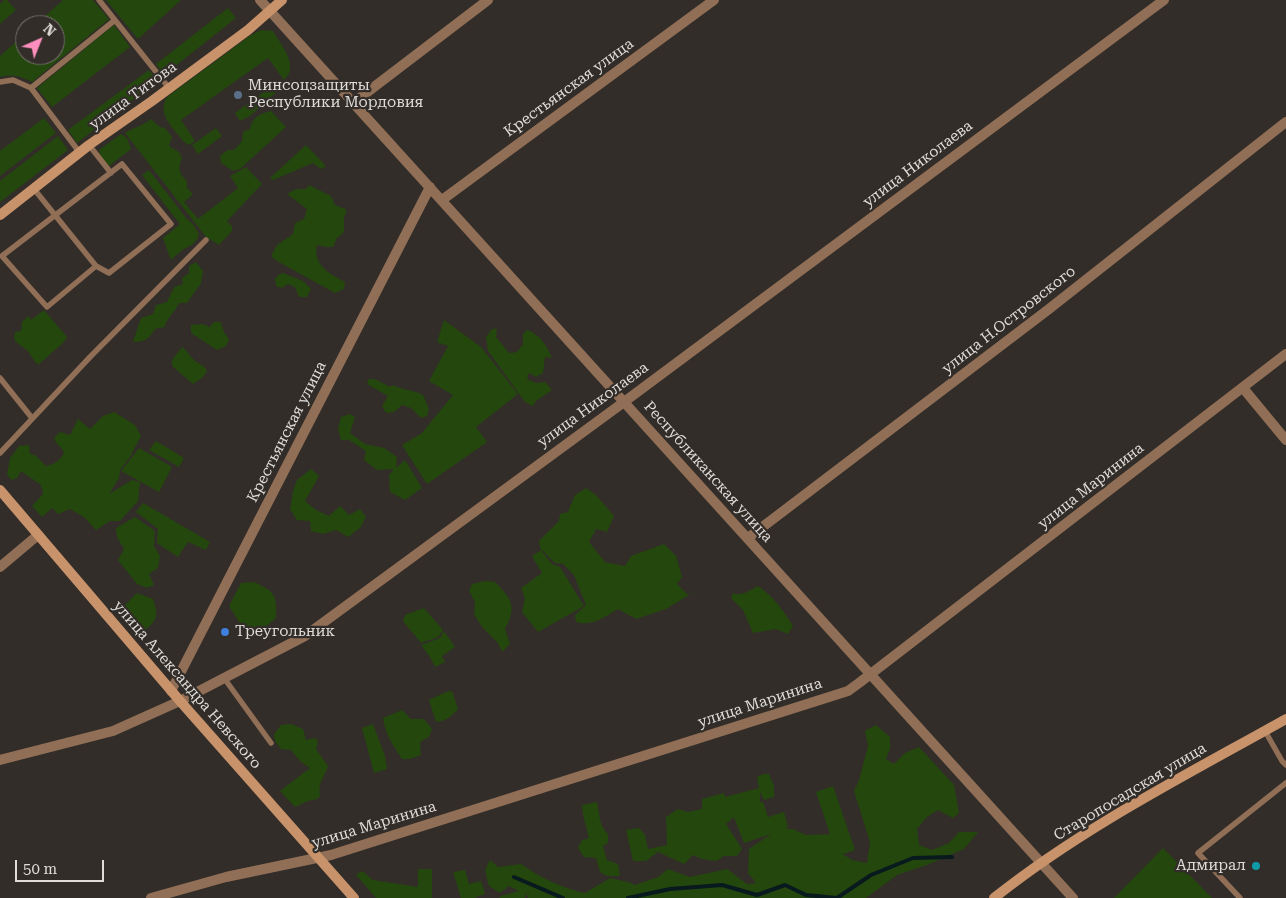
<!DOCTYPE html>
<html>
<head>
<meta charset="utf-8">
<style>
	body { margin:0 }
	#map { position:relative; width:1286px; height:898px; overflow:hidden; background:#322d29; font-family:"Roboto Serif",serif }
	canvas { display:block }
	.north { position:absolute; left:15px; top:15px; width:50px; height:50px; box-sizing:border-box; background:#322d29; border:1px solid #77736f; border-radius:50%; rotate:44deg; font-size:14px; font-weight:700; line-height:20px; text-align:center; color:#dfdcd9 }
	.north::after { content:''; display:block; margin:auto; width:18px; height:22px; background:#fe8ebe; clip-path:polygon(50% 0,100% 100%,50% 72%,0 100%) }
	.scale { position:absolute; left:15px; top:860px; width:89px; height:22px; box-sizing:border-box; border:2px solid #dfdcd9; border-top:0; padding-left:6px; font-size:15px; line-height:18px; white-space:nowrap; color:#dfdcd9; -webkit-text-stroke:4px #322d29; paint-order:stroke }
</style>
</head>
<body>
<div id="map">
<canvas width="1286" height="898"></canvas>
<div class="north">N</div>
<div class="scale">50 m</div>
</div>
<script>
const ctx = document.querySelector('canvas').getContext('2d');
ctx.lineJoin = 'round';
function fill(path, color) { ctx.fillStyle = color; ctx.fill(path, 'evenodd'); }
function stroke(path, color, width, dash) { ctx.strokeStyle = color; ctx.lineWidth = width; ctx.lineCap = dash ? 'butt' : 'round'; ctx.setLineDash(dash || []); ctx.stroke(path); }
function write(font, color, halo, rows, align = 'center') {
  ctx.font = font + ' "Roboto Serif",serif'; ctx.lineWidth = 4.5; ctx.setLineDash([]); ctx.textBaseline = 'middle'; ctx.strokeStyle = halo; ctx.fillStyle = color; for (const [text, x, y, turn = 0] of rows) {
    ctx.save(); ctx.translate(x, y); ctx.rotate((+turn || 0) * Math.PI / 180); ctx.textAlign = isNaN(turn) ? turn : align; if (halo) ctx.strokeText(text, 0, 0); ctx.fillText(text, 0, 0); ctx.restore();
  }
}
const green = new Path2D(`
	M4,0h3l9,10 -16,14v-20z
	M63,0h30l16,19 -77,63c-11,-6 -20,-8 -32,-5v-21l25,-22v21h30v-30h-20z
	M106,0h75l-43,39z
	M228,8l8,10 -72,57 -8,-11z
	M114,25l16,22 -78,60 -15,-19z
	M261,30l12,1c8,14 27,35 11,49l-16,-22 -87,62 14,21 -6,4 -5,-3c-10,-13 -28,-28 -17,-45l84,-62z
	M149,70l8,11 -80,62 -9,-13z
	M282,79l1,7 -33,30 -10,5 -5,-8z
	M271,111l15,16 -46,42 -7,2 -12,-8 -1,-7 8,-6h6l8,-9 1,-9 7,-3c1,-11 11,-16 21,-18z
	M44,118l12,15 -56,43v-25z
	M151,119l9,8 5,1 7,9 -3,9 10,6 3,6c-5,11 -3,15 5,23v7l5,5v2l-8,7 14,17 40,-31 -8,-12 16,-9 16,17 -35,37 5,5v5l-13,14 -13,-8 -81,-104c9,-6 18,-7 26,-14z
	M216,128l6,8 -24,18 -6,-9z
	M121,134l6,4 4,11 -22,17 -9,-10 -1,-6z
	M58,136l10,14 -68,52v-21z
	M306,145l20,21 -5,3 -8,-6 -40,17 -3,-2z
	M149,170l38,49 6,5 6,10c-3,11 -9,11 -18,17 -3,3 -7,6 -10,9l-8,-22 17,-14 -38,-49z
	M309,185l22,11 4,9 12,5 -3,8v14l-7,6 -4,9h-7l-9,-2c-4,21 12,28 28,37l-1,7 -9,4 -58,-32 -6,-5 6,-11 16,-11 2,-11 9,-4 3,-10 -20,-15 9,-5h10z
	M196,262l7,9 -2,12 -14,20h-8c-4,10 -13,15 -14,24l-10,2c-6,10 -10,13 -22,13l8,-24 12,-4 3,-9 11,-3 7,-15 9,-3 -1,-6 7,-5v-7z
	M283,273l20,8 8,8 -4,8h-8l-4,-10 -7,-3 -6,4 -6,-2 -1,-7 3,-4z
	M44,310l23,27 -3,5 -26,23c-5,-5 -7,-10 -11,-15 -5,-4 -9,-5 -13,-11l1,-7 6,-1 1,-9 6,-6 3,4z
	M444,320l37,27 37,47 -42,33 11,15 -60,42 -25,-39 20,-12 31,-38 -24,-14 19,-35 -11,-4z
	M214,322h7l2,8 6,10 -3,6 -9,4 -26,-17v-8l12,-1 7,3z
	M492,329h5l-1,8 13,16 8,-1 6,-8v-10l4,-4c13,4 20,16 25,28l-7,-1 -2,16 -7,4 -7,-4 -2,6 9,4 9,-1 7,8 -16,11 -3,5 -8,-4 -37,-51 -2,-14z
	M182,347c6,4 7,8 12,13 5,5 10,4 13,11l-4,6 -10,7 -21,-18v-6z
	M369,379h6l15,8 3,-2c10,5 20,5 30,10l6,14 -2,7 -6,2 -10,-10 -9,-3 -8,7 -8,1 -4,-7 6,-10 -21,-12z
	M114,412l21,13 6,11 -11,21 -10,13 -1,8 -10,16 23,-14 8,2 -2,19 -18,20h-10l-14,9 -12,-13 -14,-8 -12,5 -6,-6 -10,9 -10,-11 11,-12 -2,-9 -20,-14 -4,7 -6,2 -4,-6 3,-16 9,-12 10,-1 1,9 5,1 11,11c8,-1 14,-6 18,-13 -3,-8 -8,-8 -10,-15l6,-6 10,3 8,-16 12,10 13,-13z
	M350,414l5,3 -5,16 15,11 19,4 13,9 -1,11 9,-8 17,28 -17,12 -15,-8 -1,-17 5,-6 -17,1 -13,-10 2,-9 -17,-11h-8l-3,-11 3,-12z
	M156,441l28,17 -5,9 -30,-17z
	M139,448l33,19 -13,25 -38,-21z
	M311,469l8,7 -14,25 11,9 13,6 11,-10 9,9 11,-6 6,8 -6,11 -12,9 -12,-7 -13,4 -12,-3 -1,-10 -13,-1 -7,-11 3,-18 4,-11z
	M586,488l10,7 18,21 -7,16 -11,-3 -7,13 16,20 20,4 6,-10 33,-12 12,12 6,21 -5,7 11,11 14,-8 -36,22 -30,10 -18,-10c-14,8 -26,18 -42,13l-1,-7 11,-10 -12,-30 -11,-11 -8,-1 -15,-15 -1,-7 20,-20 1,-7 8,-2 7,-17z
	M143,503l67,39 -4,8 -18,-8 -10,15 -21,-14 1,-14 -22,-17z
	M135,517l20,14 -1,15 6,10 -2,12 -9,6 5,11 -7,3 -10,-4 -19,-24 6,-11 -7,-12 -1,-9z
	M541,550l11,14 8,3 24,39 -46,26 -16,-20 3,-14 -4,-10 21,-15 -10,-17z
	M485,581l10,1c17,17 22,25 10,47l5,15 -8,8 -4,-9 -16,-16 -8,-13 1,-12 -6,-11 3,-7z
	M254,582c21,10 23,12 22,36l-11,9 -11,5 -13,-7 -12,-19 12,-23z
	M758,586c15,10 25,24 35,40l-5,8 -12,-5 -23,4 -10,-23 -12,-12 2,-5c9,4 17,-3 25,-7z
	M137,593l16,6c5,16 6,20 -8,31l-11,-6 -11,-10 1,-8z
	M424,608l19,22 -5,7 -17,6 -18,-22 2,-6z
	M444,631l11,16 -13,9 3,6 -10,5 -5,-10 -9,-12 19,-7z
	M452,691l6,18c-7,8 -12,12 -22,13l-7,-22 17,-8z
	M402,710l9,9h13l8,10 -3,8 -9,5 1,13 -11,4h-8c-9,-14 -17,-24 -19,-41z
	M291,724l12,5 3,11 9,-2 3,3 -2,8 12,17c-4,13 -10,15 -8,30l-3,3 -9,2 -13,6 -15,-16 30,-23 -10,-7 -9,-11 -10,-1 -6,-8 -1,-7 7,-9z
	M373,724l12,32 2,13 -13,4 -12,-45z
	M876,725l14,12v12l-4,10 8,5 11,-11 14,-6 35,38 5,28 -6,5 -15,-8 -11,7 -10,12 2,16 13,5 17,-7 10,-11h19l-14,17 -37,16 -30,10 -31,23h-338l-3,-5v5h-25v-2l19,-5 -10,-5 -9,7 -11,-7 -4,-16 5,-10 8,7 23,-3c20,14 41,24 64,29l25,-15 18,4 7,3 23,-8 10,-8 22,8 37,-8 20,15 9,-1 -8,-10 1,-24 22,-15 -27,9 -10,-26 -8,7 16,25 -5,7h-13l-8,5 -14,-2 -9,-4 -9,9 -26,-12 -12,9h-13l-7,-31 13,-2 6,7 3,14 19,-4 -1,-28 12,-8 10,3 14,-3v-10l22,-6 1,4 34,-9 -2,-11 6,-3h6l5,12v11l-10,3 -4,-8v10h3l5,15 16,-5 4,15 -3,2h8l13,6 24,-1 -14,-42 17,-6 22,64 -12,4 9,6 15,3 3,-21 -16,-51 5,-11 9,-34 -3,-15z
	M597,802c3,12 1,22 11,32v9l-5,3 4,14 11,4 2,12h-13l-7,-4 -4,-14 -12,-1 -6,-9 4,-8 7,-2 -6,-23 -1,-10z
	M1163,848l49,50h-98z
	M418,869h14v29h-56l-20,-23 6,-4 11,9 45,7z
	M465,870l4,14 12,-3 4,13 -11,4h-13l-8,-26z`);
const stream = new Path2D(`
	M514,877l49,21
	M628,898l42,-9 52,-4 35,10 28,-10 21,10 31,3 34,-23 42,-17 39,-1`);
const service = new Path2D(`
	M99,0l70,88
	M0,82l13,-2 18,8 49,65
	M31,88l84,-68
	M89,145l22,28
	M122,164l49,60 -62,49 -13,-7 -49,41 -45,-51z
	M34,189l62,77
	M0,378l32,40
	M0,453l90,-96 116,-117
	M224,678l47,65
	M1265,731l17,30 4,4
	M1240,898l-42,-45 88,-70`);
const minor = new Path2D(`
	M260,0l813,898
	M353,103l135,-103
	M442,200l272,-200
	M1243,388l43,52
	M748,538l301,-229 237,-187
	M0,567l38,-32
	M171,691l259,-504
	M0,760l113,-29 67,-30 125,-65 319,-234 540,-402
	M151,898l75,-21 105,-22 517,-164 11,-8 427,-329`);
const secondary = new Path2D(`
	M0,215l89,-70 63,-44 96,-71 34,-30
	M0,490l180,211 174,197
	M994,898c89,-71 192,-123 292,-179`);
const markers = [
	[238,95,5,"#5c6f8a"],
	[225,632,5,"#3f7fe0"],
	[1256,866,5,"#0f9aa8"]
];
const poiNames = [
	["Минсоцзащиты",248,86],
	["Республики Мордовия",248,103],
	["Треугольник",235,632],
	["Адмирал",1246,866,"right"]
];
const streetNames = [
	["Крестьянская улица",569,88,-36],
	["улица Титова",133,96,-36],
	["улица Николаева",918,164,-37],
	["улица Н.Островского",1009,320,-38],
	["улица Николаева",593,405,-36],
	["Крестьянская улица",287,432,-63],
	["Республиканская улица",708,472,48],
	["улица Маринина",1091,486,-38],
	["улица Александра Невского",187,685,49],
	["улица Маринина",760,703,-18],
	["Старопосадская улица",1130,792,-31],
	["улица Маринина",374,825,-17]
];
fill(green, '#24470d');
stroke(stream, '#081a1e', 4);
stroke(service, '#916f56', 5.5);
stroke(minor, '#916f56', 10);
stroke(secondary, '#c8926a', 10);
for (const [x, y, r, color] of markers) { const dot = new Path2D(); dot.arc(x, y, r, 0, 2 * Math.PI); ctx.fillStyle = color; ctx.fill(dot); stroke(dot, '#322d29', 2); }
write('15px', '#dfdcd9', '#322d29', poiNames, 'left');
write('15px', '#dfdcd9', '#322d29', streetNames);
</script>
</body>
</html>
